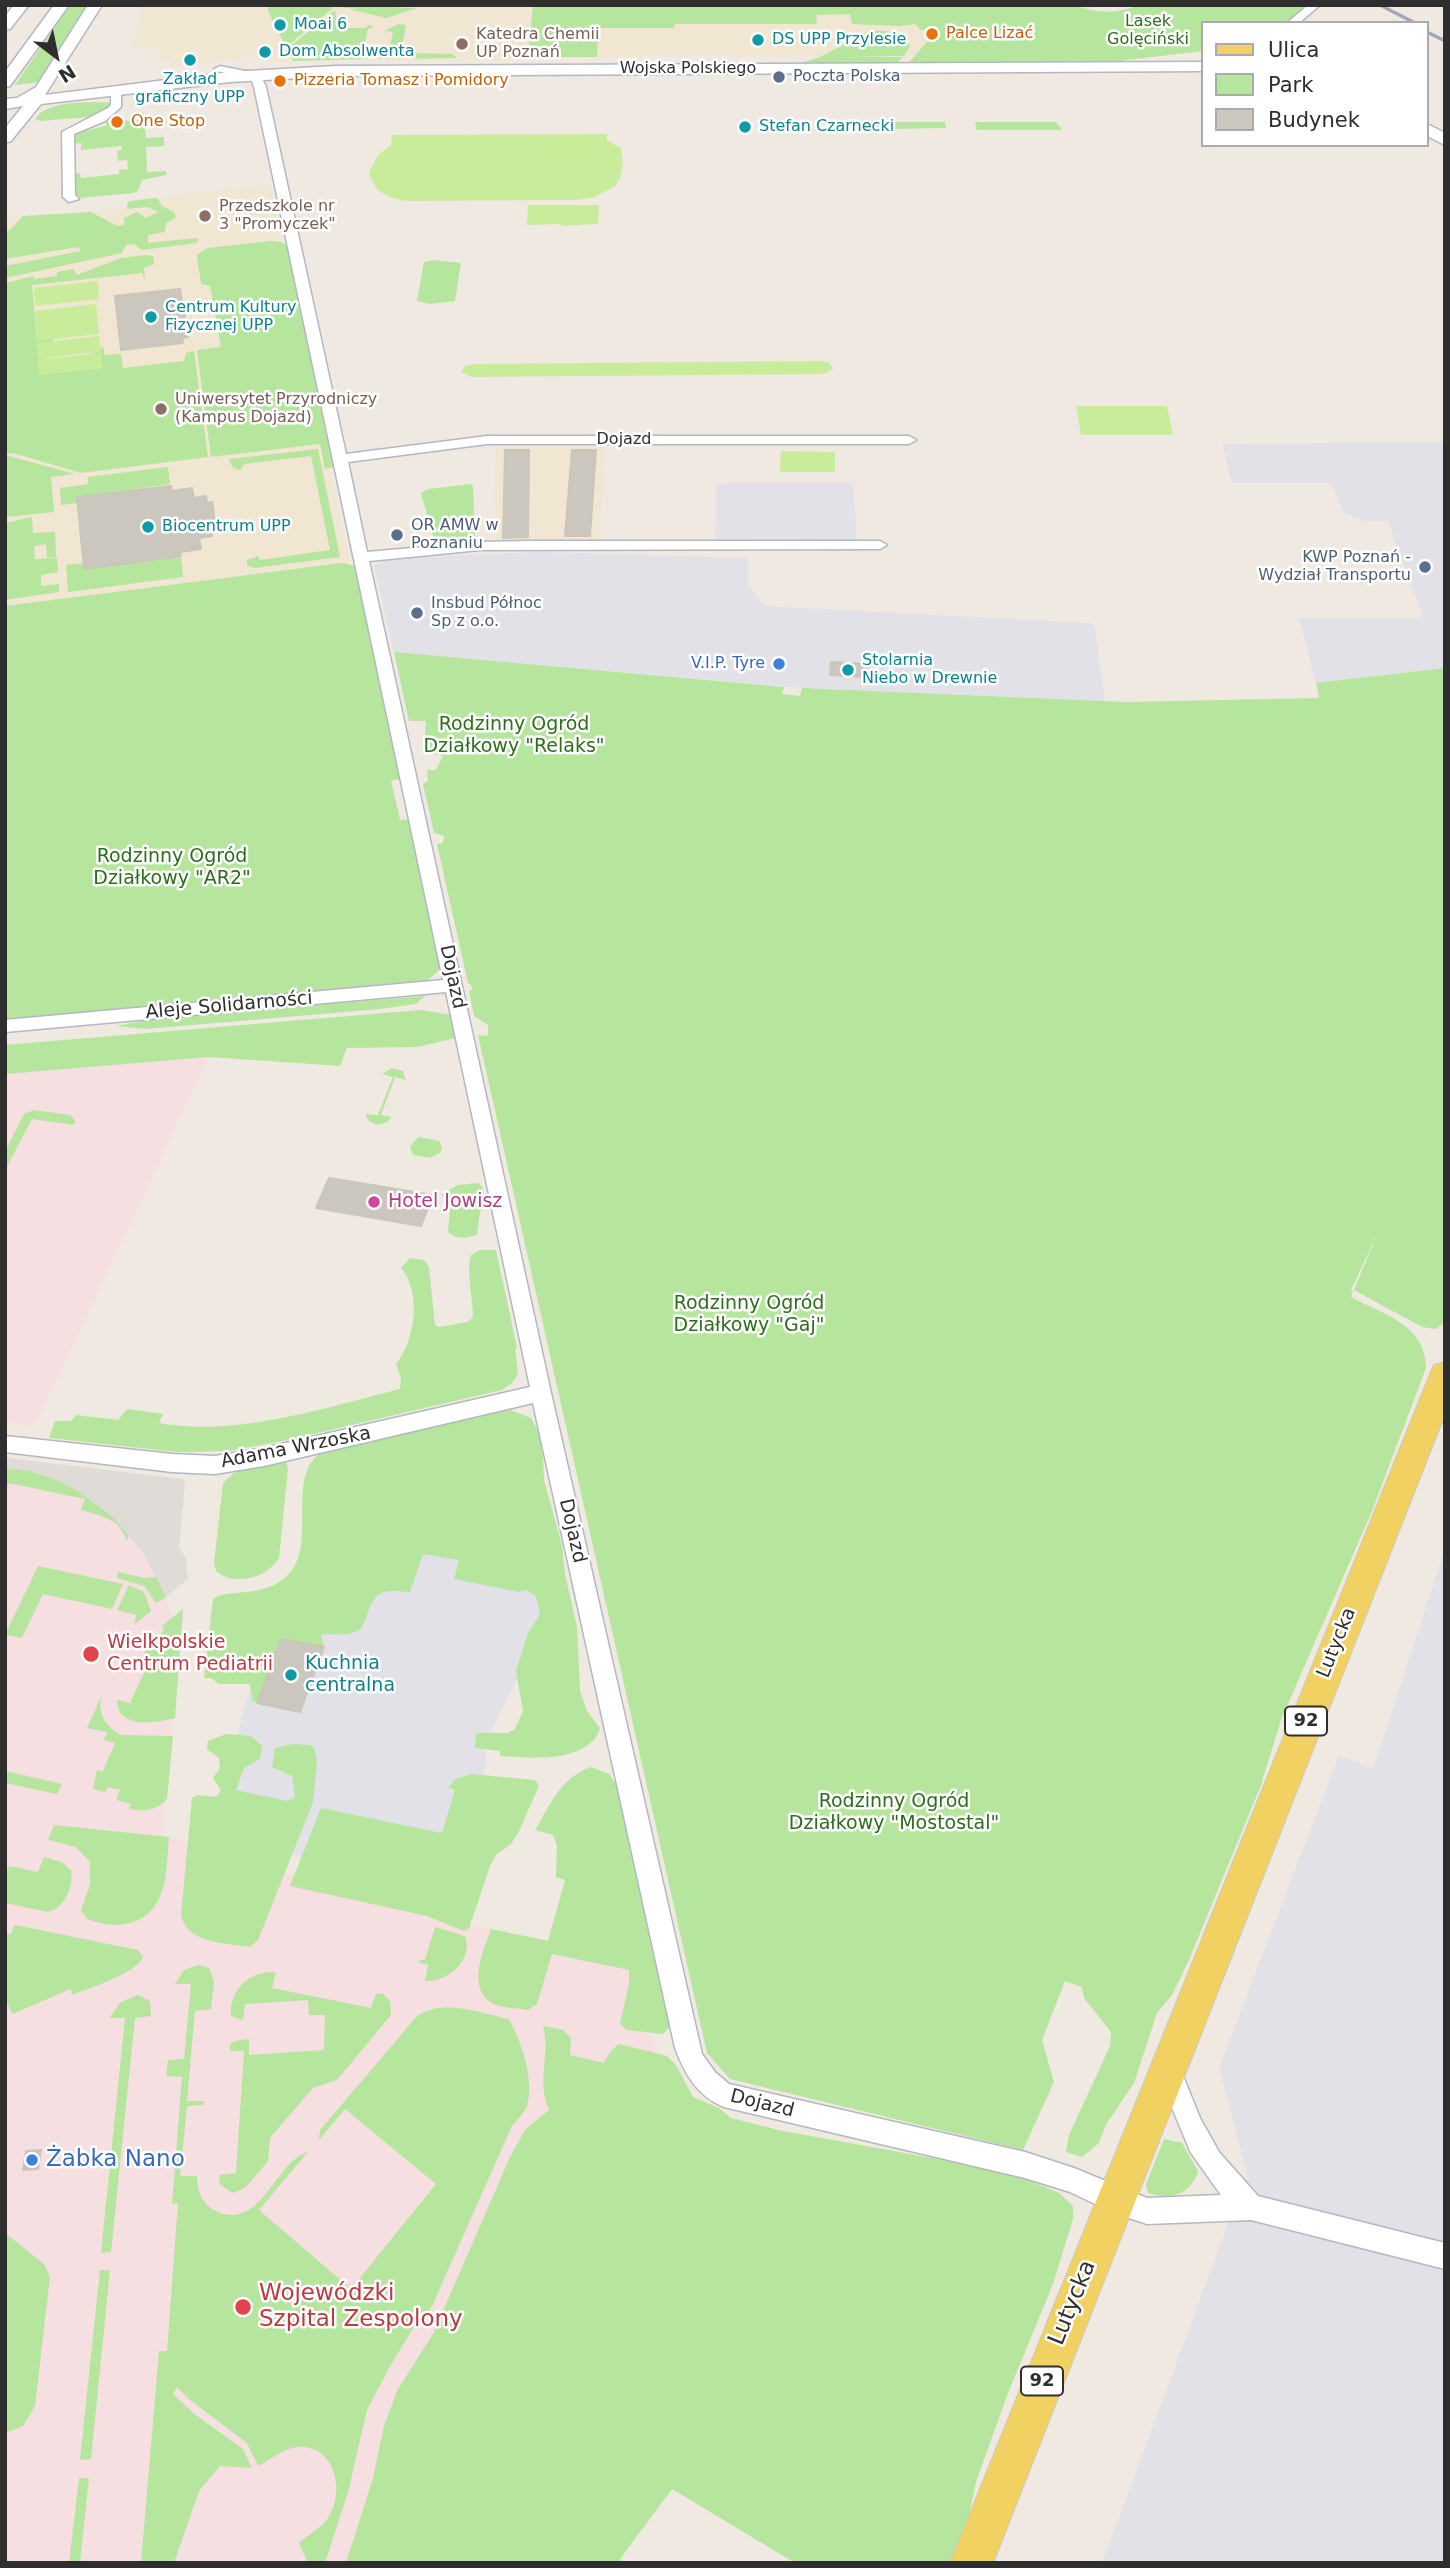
<!DOCTYPE html>
<html>
<head>
<meta charset="utf-8">
<style>
	body { margin:0 }
	#map { position:relative; width:1450px; height:2568px; overflow:hidden; background:#efe9e1; font-family:"DejaVu Sans",sans-serif }
	canvas { display:block }
	.frame { position:absolute; inset:0; border:7px solid #2e2e2e; pointer-events:none }
	.legend { position:absolute; left:1201px; top:21px; width:228px; height:126px; box-sizing:border-box; background:#fff; border:2px solid #ababab; margin:0; padding:9px 12px; list-style:none; font-size:21px; color:#2e2e2e }
	.legend li { display:flex; align-items:center; gap:14px; height:35px }
	.legend b { width:35px; border:2px solid #ababab }
	.north { position:absolute; left:21px; top:21px; width:70px; height:70px; -webkit-text-stroke:5px #fff; paint-order:stroke; rotate:148deg; font-size:19px; font-weight:700; line-height:28px; text-align:center; color:#2e2e2e }
	.north::after { content:''; display:block; margin:auto; width:24px; height:32px; background:#2e2e2e; clip-path:polygon(50% 0,100% 100%,50% 72%,0 100%) }
</style>
</head>
<body>
<div id="map">
<canvas width="1450" height="2568"></canvas>
<div class="frame"></div>
<ul class="legend">
<li><b style="height:9px;background:#f2d163"></b>Ulica</li>
<li><b style="height:19px;background:#b6e59e"></b>Park</li>
<li><b style="height:19px;background:#cbc7bf"></b>Budynek</li>
</ul>
<div class="north">N</div>
</div>
<script>
const ctx = document.querySelector('canvas').getContext('2d');
ctx.lineJoin = 'round';
function fill(path, color) { ctx.fillStyle = color; ctx.fill(path, 'evenodd'); }
function stroke(path, color, width, dash) { ctx.strokeStyle = color; ctx.lineWidth = width; ctx.lineCap = dash ? 'butt' : 'round'; ctx.setLineDash(dash || []); ctx.stroke(path); }
function write(font, color, halo, rows, align = 'center') {
  ctx.font = font + ' "DejaVu Sans",sans-serif'; ctx.lineWidth = 5; ctx.setLineDash([]); ctx.textBaseline = 'middle'; ctx.strokeStyle = halo; ctx.fillStyle = color; for (const [text, x, y, turn = 0] of rows) {
    ctx.save(); ctx.translate(x, y); ctx.rotate((+turn || 0) * Math.PI / 180); ctx.textAlign = isNaN(turn) ? turn : align; if (halo) ctx.strokeText(text, 0, 0); ctx.fillText(text, 0, 0); ctx.restore();
  }
}
const industrial = new Path2D(`
	M1445,442v226l-129,15 -17,-65h120l3,-4 -34,-93h-24l-20,-8 -13,-30h-100l-8,-39z
	M724,483h129l4,57 -142,-1 1,-54z
	M539,552l209,6v27l17,21 324,17 5,2 11,76 -303,-13 -408,-36 -20,-86 11,-6 26,-3z
	M384,1526l149,26 11,73 -57,114 -8,99 -26,57 -241,-60 42,-164 26,-58z
	M1445,1549v1014h-343l145,-390 -28,-105 120,-313 34,14z`);
const education = new Path2D(`
	M143,5h946l-9,23 -164,28 -388,1 -1,3 -138,1v-3l-116,4 -21,-5 -81,9 -2,-6 -9,1 -3,-11 -24,-3z
	M270,185l125,595 -390,22v-583l127,-12 -1,-7z
	M495,447h110l-6,92 -103,1z`);
const medical = new Path2D(`
	M209,1057l-174,369 -30,-4v-348z
	M5,1468l71,22 53,44 33,53 11,30 4,49 -16,169 307,90 160,31 46,153 -106,454h-563z`);
const green = new Path2D(`
	M70,5h20l-49,77 -26,3z
	M268,5h63l2,3 -47,39 -18,-36z
	M341,5l76,3 -31,10 -37,-9 13,-1h-19z
	M533,5h542c21,9 42,9 64,0h169l-23,18h-82v28l-77,9 -16,5 -204,1 25,-29 10,-1 -5,-8 -15,2 -6,-6 -16,2 -47,-2 -2,-10 -34,1 1,9h-142l-1,4h-76l-1,29h-69z
	M335,10l2,13 5,5h24l2,-3 7,2 -7,2 -5,21 8,1 -1,8 -77,2 -5,-13z
	M399,24l7,1 -5,28 51,1 5,4 -78,1 2,-9h8l4,-18 -9,-1z
	M869,31c15,-2 34,1 41,15l-6,10 -58,1h57l-6,6h-96l19,-6z
	M113,102l-11,14 -62,5 -5,-2c13,-20 56,-16 78,-17z
	M144,113l2,25 18,-1v9l-18,1 1,25 19,-1v4l-24,5 -4,11 -5,2 -53,5 -6,-2 -1,-22 7,-1 1,5 38,-4v-4l9,-1 -1,-9 -9,1 -1,-10 5,-1 -1,-4 -40,4v-7l-9,1v-10l34,-8v-4h7l1,5 8,-1 1,-5 16,-1v-6z
	M829,122h116l1,6 -117,2z
	M975,122h80l6,6v2h-84z
	M157,198l5,8 12,6 2,5 -10,6 -1,9 -17,3v8l48,-5 3,1 -3,4 -54,7 -8,-6 -8,1 -4,8 -117,25v-12l76,-15 -3,-4 -73,12v-28l5,-1 13,-14 68,-4 26,14 7,-1v-7l13,-6 9,6 12,-6 -10,-5 -22,2 3,-8z
	M272,241l9,1 8,5 46,220 -10,2 -5,-25 -109,13 -14,-107 24,-3 -11,-61 -9,-2 -4,-29 10,-7z
	M146,255l7,1 1,8 -10,4 1,12 -3,-7 -110,12 5,56 16,-2v3l-16,2 2,15 14,-1 -15,2 63,-7 -15,1 15,-3 -1,-4h3l2,8 16,-1 2,14 61,-7 2,-8 8,-2 14,106 -127,16 -68,-20 -8,1v-171l29,-7v3l23,-3v-4l16,-3 4,6 44,-17z
	M433,260l28,3 -6,38 -25,3 -13,-3 7,-39z
	M318,449l22,108 -85,11 -8,-2v-6l11,-4 2,4 70,-10 -19,-94 -67,8 -4,6 -7,-2 -4,-9z
	M5,455l70,19 -24,3 3,35 -49,5z
	M168,467l2,17 -92,13v6l-17,2 -1,-17 28,-4v-7z
	M471,484l2,3 2,51 -5,6 -34,3 -15,-54 7,-4z
	M32,517l1,16 22,-1 1,25 -9,1 -1,-14 -12,2 1,13 22,-1 1,14 -17,3v11l18,-2v8l-54,8v-77z
	M181,556l2,21 -115,15 -2,-27 17,-2 1,6z
	M342,563l14,3 46,213 -11,1 9,40 10,-1 30,147c-5,12 -16,17 -28,19l-407,35v-414z
	M394,652l390,35 -2,7 18,2 2,-8 324,14 193,-4 -3,-15 129,-15v654l-9,7 -14,-2 -68,-37 24,-58 -27,58 2,1 -2,6c32,17 75,28 75,71l-54,143 -91,209 -20,65 -72,175 -17,35 -15,18 -23,70 -27,40 -9,21 -16,13 -16,-5 3,-17 41,-89 1,-14 -27,-34 -2,-11 -17,-6 -23,59 12,42 -31,68 -293,-71 -23,-26 -229,-1018 10,1v-11l-14,-9 -5,-25 3,-1 -1,-5 -3,-2 -31,-139 6,-1 1,-7 -10,-3 -11,-49 5,-3 -1,-11h9l7,-14 -19,-4 2,-31h-17z
	M425,996l-9,8 -36,5 -234,20 -30,-3 42,-8z
	M421,1010l31,5 4,23 -39,9 -70,1 -7,18 -131,-9 -204,17v-29z
	M392,1068l11,3 3,9 -11,-3 -14,38 11,2c-7,9 -18,10 -25,2l-1,-5 12,1 15,-38 -11,-3z
	M34,1110l36,5 6,7 -3,3 -41,-6 -27,51v-19l19,-37z
	M419,1137l20,4 3,6 -2,6 -10,5 -17,-3 -3,-9z
	M478,1183l4,3 4,16 -6,10 -3,23c-11,3 -20,5 -29,-3l2,-23 -8,-15 16,-9z
	M480,1250h16l21,98 -2,1 3,25 -6,9 -10,7 -219,51 -55,10 -51,1 -128,-14 6,-17h16l5,-6 42,5 9,-11 36,5 -4,9c77,14 166,-15 241,-34l1,-11 -5,-14c19,-23 26,-72 5,-96l9,-10 14,2 5,7 6,58 4,2 29,-5 5,-5c0,-18 -7,-47 -2,-62z
	M510,1410l21,8 11,20 2,42 18,65 3,29 12,53 3,64 7,20 13,17c-11,36 -70,30 -100,28v-5l-25,-3 1,-15h32l7,-4 8,-18 -7,-40 12,-38 12,-19 -4,-18 -10,-6 -7,2 -65,-13 5,-19 -36,-6 -13,38c-26,-2 -34,-4 -43,23 -2,5 -3,11 -8,15 -9,7 -26,3 -38,5l3,12 -43,-8 -24,64 -5,-3 -2,-16h-31l-8,-6h-7l9,-79c14,-11 51,0 75,-24 31,-30 -5,-102 36,-124l174,-40z
	M9,1458l25,5 101,60 -9,18c-3,-22 -28,-26 -45,-31l4,-11 -76,-16 -4,7v-31z
	M279,1461l7,1 2,6 -9,90c-12,20 -45,29 -63,13l-2,-8 9,-80 12,-11z
	M38,1566l85,18 -11,25 -69,-15 -21,44 -17,-3z
	M118,1572l26,6 13,-1 9,20 -10,6 -12,-17 -27,-8z
	M129,1585l15,7 7,19 -15,12h-2l3,-8 -20,-5z
	M183,1609l-8,109c-20,5 -57,12 -58,-18l13,3 17,-37 -8,-2 9,-19 16,-14 -2,-5z
	M101,1697c-3,18 5,30 20,38l52,1 -6,63c-11,12 -23,13 -38,10l2,-5 -15,-4 4,-10 -12,-3 -3,5 -12,-3 4,-19 6,1 12,-28 -11,-3 3,-8 -20,-4z
	M226,1734l25,2 11,10 -2,13 -16,9 -8,22 51,11 8,-4 -3,-21 -20,-9 3,-19 18,-4 18,1 4,5 2,12 -4,40 -55,138 -8,7c-24,-4 -63,-3 -69,-32l11,-117 5,-3 19,2 5,-7 -8,-12 7,-10 -1,-10 -12,-9 1,-8z
	M591,1767l18,7 9,13 54,237 -9,10 -36,-4 -7,-6 9,-40v-14l-77,-16 -15,50 -9,6c-11,-2 -29,-2 -38,-8 -23,-17 -6,-53 1,-73l57,12 17,-61 -9,-3 1,-32 -4,-10 -18,-5c16,-26 25,-52 56,-63z
	M5,1771l57,13 -5,10 -52,-11z
	M471,1774l64,6 4,6 -21,47 -7,11 -14,10 -7,12 -21,62 -5,3 -37,-15 -137,-30 31,-78 121,25 13,-43 -7,-2 8,-9z
	M54,1825l115,12c-2,18 -1,37 -7,54 -11,35 -46,40 -75,28l-6,-9 9,-25v-23l-14,-15 -28,-7z
	M44,1857l18,5 9,8c3,16 -6,38 -23,42l-43,-9v-28l4,-9 29,6z
	M15,1925l123,25 5,7c-9,18 -52,30 -71,38l-1,-6 -59,25 -7,-16v-64h6z
	M435,1927l30,9c9,24 -17,46 -40,45l3,-17 -9,-1 1,-3h5z
	M198,1965l11,3 5,13 -3,28 -16,2 -8,90h17l-1,4 -16,1 -7,70h17c0,12 4,26 15,33 48,28 63,-49 96,-57l-49,58 92,79 85,-105 -91,-75 -26,31 1,-10 97,-114c26,-18 63,-3 92,3 12,22 26,61 18,87 -2,6 -12,16 -16,22l-78,176 -9,15 -4,-2 -31,51 -22,42 -19,82 -23,71h-17l-9,-20c9,-8 23,-16 29,-25 18,-27 7,-74 -31,-71 -13,1 -28,14 -39,19l-11,-23 -57,-43 -13,-13 -4,7 20,19 50,36 9,19 -32,-2 -21,25 -25,72h-33l18,-212h8l11,-148 -6,1 10,-127 -16,-1 2,-16 16,-1 7,-75h-16l9,-14z
	M273,1972l3,1 -4,15 99,20 5,-14 6,-1 8,8 1,14 -54,65 -24,8 -43,50 -2,23 -22,26 -13,6 -13,-8 -1,-10 17,-2 8,-122h-14v-6l5,-4 14,-2v16l75,-5 1,-35h-16l-1,-15 -63,4 -2,16 -12,-4c-2,-25 17,-44 42,-44z
	M138,1995l12,6 1,15 -16,2 -24,234 -10,1 24,-235h-16l12,-16z
	M543,2026l20,4 8,8 -1,17 34,8 6,-11 9,-8 48,12 9,9 17,32 26,11 12,10 47,12 231,42 50,21 14,13v13l-20,65 -45,109 -32,89 -9,43 -17,38h-155l-123,-74 -52,70 3,4h-277l27,-85 11,-52 14,-37 35,-55 77,-177 15,-27 24,-20c-13,-29 2,-56 -6,-84z
	M1164,2139l18,4 16,28c-7,24 -27,29 -50,22l-2,-9z
	M5,2233l39,31 6,13 -15,129 -12,20 -18,7z
	M100,2270h10l-19,189 -11,1z
	M79,2478h10l-9,85h-11z`);
const pitch = new Path2D(`
	M607,134v6l14,8 2,16 -3,15 -5,7 -20,11 -18,3 -170,1c-19,-3 -34,-9 -38,-29l9,-17 13,-10 1,-10z
	M528,205h71l-1,19 -37,2v-2l-34,1z
	M98,281l1,18 -64,7 -1,-18z
	M96,304l3,30 -62,7 -2,-30z
	M99,336l2,15 -62,8 -2,-16z
	M101,353l2,15 -64,7 -1,-15z
	M823,361l7,2 3,6 -10,5 -352,3 -10,-5 4,-6 9,-2z
	M1076,406h91l6,29h-92z
	M781,451l54,1v20h-55z`);
const plaza = new Path2D(`
	M9,1458l174,21 2,4 -6,65 7,10 2,21 -22,18 -23,-44 -29,-35 -38,-28 -22,-11 -25,-8 -24,-3v-9z`);
const building = new Path2D(`
	M180,289l8,48 -6,1 1,5 -62,7 -6,-54z
	M505,450h24l-1,87 -25,1z
	M572,450h24l-6,86h-25z
	M171,486l1,5 20,-3 2,10 12,-2 1,7 5,-1 4,27 -5,1 1,6 -13,2 2,11 -21,3 1,4 -97,13 -7,-72z
	M831,662l36,2 -1,13 -36,-2z
	M329,1178l104,17 -12,31 -105,-18z
	M281,1639l43,8 -24,65 -43,-9z
	M41,2150l-3,19 -15,1 3,-19z`);
const street = new Path2D(`
	M1308,5h12l-21,18h-12z
	M220,66l40,8 6,13 80,367 141,-18h422l7,4 -7,4h-422l-139,18 19,90 113,-10 47,-1h353l7,4 -7,4 -400,1 -111,11 182,832 151,661 13,18 14,12 296,68 49,16 73,30 74,-3 -30,-42 -35,-83 3,-9 9,-3 9,3 23,57 19,34 39,44 187,47v26l-194,-49 -104,4 -33,-11 -44,-21 -45,-14 -301,-71c-27,-11 -39,-33 -49,-59l-142,-645 -269,63 -49,8 -43,-2 -167,-20v-16l167,18 43,2 49,-8 266,-61 -84,-395 -441,40v-12l438,-40 -189,-893 -3,-9 -35,-7 -2,-2z
	M111,90l10,2v15l-16,14 -31,13 1,61 4,4 -10,3 -6,-5 -1,-65 46,-24 3,-3z`);
const secondary = new Path2D(`
	M14,5h15l-19,24 -5,1v-14z
	M54,5h15l-59,81 -5,1v-15z
	M88,5h14l-57,90 185,-23 105,-6 868,-4v9l-868,5 -105,6 -189,22 -30,37 -6,2v-15l18,-22 -18,3v-10l12,-1 19,-11z
	M1427,124l18,9v12l-18,-9z`);
const primary = new Path2D(`
	M1445,1362v52l-452,1149h-43l480,-1189 4,-9z`);
const rail = new Path2D(`
	M1380,5l35,18
	M1427,32l18,9`);
const markers = [
	[280,25,7,"#0f9aa8"],
	[932,34,7,"#e8710a"],
	[758,40,7,"#0f9aa8"],
	[462,44,7,"#8d6e63"],
	[265,52,7,"#0f9aa8"],
	[190,60,7,"#0f9aa8"],
	[779,77,7,"#5c6f8a"],
	[280,81,7,"#e8710a"],
	[117,122,7,"#e8710a"],
	[745,127,7,"#0f9aa8"],
	[205,216,7,"#8d6e63"],
	[151,317,7,"#0f9aa8"],
	[161,409,7,"#8d6e63"],
	[148,527,7,"#0f9aa8"],
	[397,535,7,"#5c6f8a"],
	[1425,567,7,"#5c6f8a"],
	[417,613,7,"#5c6f8a"],
	[779,664,7,"#3f7fe0"],
	[848,670,7,"#0f9aa8"],
	[374,1202,7,"#d1479c"],
	[91,1654,9,"#e0444e"],
	[291,1675,7,"#0f9aa8"],
	[32,2160,7,"#3f7fe0"],
	[243,2307,9,"#e0444e"]
];
const farParknames = [
	["Lasek",1148,22],
	["Golęciński",1148,40]
];
const farCulturenames = [
	["Moai 6",294,25],
	["DS UPP Przylesie",772,40],
	["Dom Absolwenta",279,52],
	["Zakład",190,80,"center"],
	["graficzny UPP",190,98,"center"],
	["Stefan Czarnecki",759,127],
	["Centrum Kultury",165,308],
	["Fizycznej UPP",165,326],
	["Biocentrum UPP",162,527],
	["Stolarnia",862,661],
	["Niebo w Drewnie",862,679]
];
const farFoodnames = [
	["Palce Lizać",946,34],
	["Pizzeria Tomasz i Pomidory",294,81],
	["One Stop",131,122]
];
const farEducationnames = [
	["Katedra Chemii",476,35],
	["UP Poznań",476,53],
	["Przedszkole nr",219,207],
	["3 \"Promyczek\"",219,225],
	["Uniwersytet Przyrodniczy",175,400],
	["(Kampus Dojazd)",175,418]
];
const farStreetnames = [
	["Wojska Polskiego",688,69],
	["Dojazd",624,440]
];
const farServicenames = [
	["Poczta Polska",793,77],
	["OR AMW w",411,526],
	["Poznaniu",411,544],
	["KWP Poznań -",1411,558,"right"],
	["Wydział Transportu",1411,576,"right"],
	["Insbud Północ",431,604],
	["Sp z o.o.",431,622]
];
const farShopnames = [
	["V.I.P. Tyre",765,664]
];
const shields = [
	[1306,1721,42],
	[1042,2381,42]
];
const shieldNames = [
	["92",1306,1721],
	["92",1042,2381]
];
const parkNames = [
	["Rodzinny Ogród",514,725],
	["Działkowy \"Relaks\"",514,747],
	["Rodzinny Ogród",172,857],
	["Działkowy \"AR2\"",172,879],
	["Rodzinny Ogród",749,1304],
	["Działkowy \"Gaj\"",749,1326],
	["Rodzinny Ogród",894,1802],
	["Działkowy \"Mostostal\"",894,1824]
];
const streetNames = [
	["Dojazd",452,977,78],
	["Aleje Solidarności",229,1006,-5],
	["Adama Wrzoska",296,1448,-11],
	["Dojazd",572,1531,77],
	["Lutycka",1337,1643,-68],
	["Dojazd",762,2104,14]
];
const hotelNames = [
	["Hotel Jowisz",388,1202]
];
const healthNames = [
	["Wielkpolskie",107,1643],
	["Centrum Pediatrii",107,1665]
];
const cultureNames = [
	["Kuchnia",305,1664],
	["centralna",305,1686]
];
const nearShopnames = [
	["Żabka Nano",46,2160]
];
const nearHealthnames = [
	["Wojewódzki",259,2294],
	["Szpital Zespolony",259,2320]
];
const nearStreetnames = [
	["Lutycka",1073,2303,-68]
];
fill(industrial, '#e3e1e8');
fill(education, '#f0e6d1');
fill(medical, '#f5dfe0');
fill(green, '#b6e59e');
fill(pitch, '#c9ec9a');
fill(plaza, '#dfdcd8');
fill(building, '#cbc7bf');
stroke(building, '#cbc5ba', 2);
stroke(street, '#b4b7c1', 3);
stroke(secondary, '#b4b7c1', 3);
stroke(primary, '#c9c9c9', 2);
fill(street, '#fff');
fill(secondary, '#fff');
fill(primary, '#f2d163');
stroke(rail, '#a3a6b8', 3.5);
for (const [x, y, r, color] of markers) { const dot = new Path2D(); dot.arc(x, y, r, 0, 2 * Math.PI); ctx.fillStyle = color; ctx.fill(dot); stroke(dot, '#fff', 2.5); }
write('16px', '#2c6e1b', '#fff', farParknames);
write('16px', '#0d838f', '#fff', farCulturenames, 'left');
write('16px', '#c56008', '#fff', farFoodnames, 'left');
write('16px', '#785e54', '#fff', farEducationnames, 'left');
write('16px', '#2e2e2e', '#fff', farStreetnames);
write('16px', '#4e5e75', '#fff', farServicenames, 'left');
write('16px', '#366cbe', '#fff', farShopnames, 'right');
for (const [x, y, w] of shields) { const box = new Path2D(); box.roundRect(x - w / 2, y - 14.5, w, 29, 5); ctx.fillStyle = '#fff'; ctx.fill(box); stroke(box, '#2e2e2e', 2); }
write('bold 18px', '#2e2e2e', null, shieldNames);
write('19px', '#2c6e1b', '#fff', parkNames);
write('19px', '#2e2e2e', '#fff', streetNames);
write('19px', '#b23c85', '#fff', hotelNames, 'left');
write('19px', '#be3a42', '#fff', healthNames, 'left');
write('19px', '#0d838f', '#fff', cultureNames, 'left');
write('23px', '#366cbe', '#fff', nearShopnames, 'left');
write('23px', '#be3a42', '#fff', nearHealthnames, 'left');
write('23px', '#2e2e2e', '#fff', nearStreetnames);
</script>
</body>
</html>
